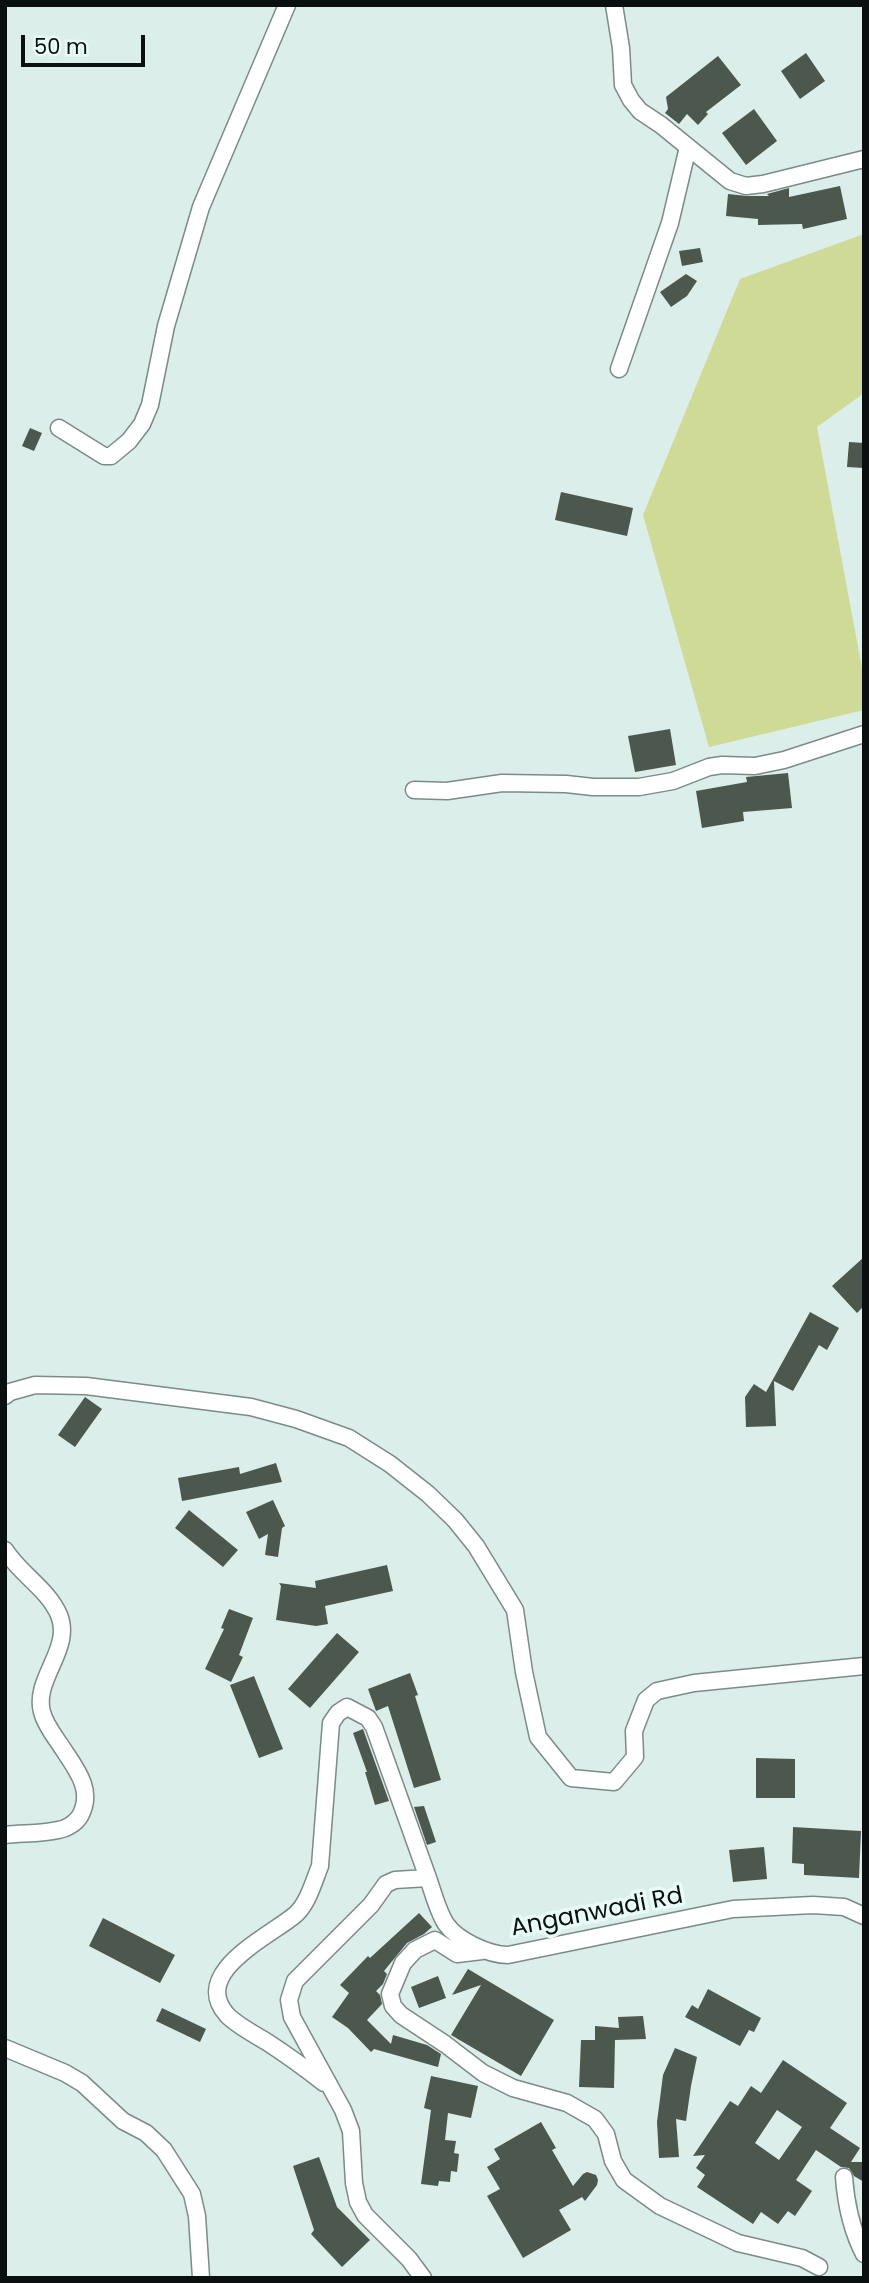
<!DOCTYPE html>
<html>
<head>
<meta charset="utf-8">
<style>
	body { margin:0 }
	#map { position:relative; width:869px; height:2283px; overflow:hidden; background:#dbeeea; font-family:Poppins,sans-serif }
	canvas { display:block }
	.frame { position:absolute; inset:0; border:7px solid #0a100f; pointer-events:none }
	.scale { position:absolute; left:21px; top:35px; width:124px; height:32px; box-sizing:border-box; border:4px solid #0a100f; border-top:0; padding-left:9px; font-size:21px; line-height:24px; white-space:nowrap; color:#0a100f; -webkit-text-stroke:5px #e8fbf7; paint-order:stroke }
</style>
</head>
<body>
<div id="map">
<canvas width="869" height="2283"></canvas>
<div class="frame"></div>
<div class="scale">50 m</div>
</div>
<script>
const ctx = document.querySelector('canvas').getContext('2d');
ctx.lineJoin = 'round';
function fill(path, color) { ctx.fillStyle = color; ctx.fill(path, 'evenodd'); }
function stroke(path, color, width, dash) { ctx.strokeStyle = color; ctx.lineWidth = width; ctx.lineCap = dash ? 'butt' : 'round'; ctx.setLineDash(dash || []); ctx.stroke(path); }
function write(font, color, halo, rows, align = 'center') {
  ctx.font = font + ' Poppins,sans-serif'; ctx.lineWidth = 7; ctx.setLineDash([]); ctx.textBaseline = 'middle'; ctx.strokeStyle = halo; ctx.fillStyle = color; for (const [text, x, y, turn = 0] of rows) {
    ctx.save(); ctx.translate(x, y); ctx.rotate((+turn || 0) * Math.PI / 180); ctx.textAlign = isNaN(turn) ? turn : align; if (halo) ctx.strokeText(text, 0, 0); ctx.fillText(text, 0, 0); ctx.restore();
  }
}
const green = new Path2D(`
	M864,234v159l-47,34 47,252v31l-155,37 -66,-232 97,-236z`);
const building = new Path2D(`
	M806,53l19,28 -25,18 -19,-28z
	M718,56l23,29 -35,27 2,2 -10,11 -11,-11 -8,10 -14,-11 3,-4 -2,-12z
	M754,109l23,32 -31,24 -24,-32z
	M840,186l7,33 -44,10 -1,-5 -44,1v-6l-32,-3 2,-22 19,2h22l-2,-2 22,-6v9z
	M700,248l3,14 -21,4 -3,-15z
	M686,274l11,7 -10,15 -16,11 -11,-15z
	M30,428l12,5 -8,18 -12,-5z
	M849,442l15,1v25l-17,-1z
	M561,492l72,16 -6,28 -72,-16z
	M670,729l6,36 -41,7 -7,-36z
	M788,773l4,35 -49,4 1,9 -42,7 -6,-37 51,-9 -1,-5z
	M864,1257v49l-7,7 -25,-27z
	M810,1312l29,16 -12,22 -8,-5 -26,46 -19,-10 2,45 -30,1 -1,-30 9,-13 12,8z
	M85,1397l17,12 -27,38 -17,-12z
	M276,1463l6,19 -100,19 -4,-23 61,-11 1,7z
	M273,1500l12,26 -3,2 -4,29 -13,-2 3,-21 -9,5 -13,-27z
	M189,1510l49,40 -15,17 -48,-39z
	M387,1565l6,26 -68,15 3,18 -12,2 -40,-6 5,-34 -2,-3 37,5 -1,-7z
	M229,1609l24,9 -14,37 4,2 -12,25 -26,-13 19,-40 -3,-1z
	M337,1633l22,19 -49,56 -22,-19z
	M410,1673l8,22 -3,1 26,84 -27,8 -26,-82 -12,5 -8,-22z
	M254,1676l29,73 -24,9 -29,-73z
	M363,1729l26,72 -14,4 -10,-33h2l-14,-39z
	M756,1758l39,1v39h-39z
	M424,1806l12,36 -9,3 -13,-38z
	M793,1827l68,4 -2,47 -55,-3v-11l-12,-1z
	M764,1847l3,32 -34,3 -4,-32z
	M419,1913l13,14 -8,7 -17,9 -23,28 3,3 -4,10 -7,7 4,4 2,9 -15,16 24,24 2,-9 34,10 14,9 -3,13 -64,-18 -3,3 -23,-24 -16,-11 17,-24 -9,-8 28,-29 2,2z
	M103,1918l72,37 -15,28 -71,-37z
	M468,1969l86,51 -33,56 -70,-41 30,-50 -29,10z
	M438,1976l8,22 -27,10 -8,-21z
	M708,1989l53,29 -7,14 -5,-2 -9,16 -55,-29 7,-12 6,4z
	M162,2008l44,21 -6,13 -44,-21z
	M643,2016l3,23 -31,1 -1,48 -35,-1 2,-47h14v-14l24,2 -1,-11z
	M675,2048l22,9 -6,29 -5,35 -10,-2 3,38 -20,1 -2,-36 6,-47z
	M783,2060l64,43 -17,25 30,20 -9,14h13v20l-10,-6 -5,-8 -8,-1 -25,-17 -20,30 16,11 -17,25 -7,-5 -10,13 -17,-12 -8,12 -56,-37 8,-12 -9,-7 9,-13 -12,1 37,-55 8,5 13,-20 10,7zM777,2110l25,17 -23,33 -24,-17z
	M431,2076l47,10 -7,32 -23,-5 -3,27 11,1 -2,12 5,1 -2,18 -6,-1 -1,11 -11,-1 -1,5 -17,-2 10,-74 -7,-2z
	M541,2122l15,26 -4,2 21,36 10,-12 4,-2 9,3 2,5 -1,5 -12,16 -3,-4 -23,13 12,20 -48,28 -36,-62 13,-7 -13,-22 13,-8 -6,-10z
	M319,2157l18,50 33,33 -28,27 -31,-33 3,-4 -21,-64z`);
const minor = new Path2D(`
	M614,5l7,43 2,37 8,15 9,11 21,14 69,56 16,5 17,-2 101,-25
	M619,369l51,-146 18,-76
	M59,428l45,28h7l18,-15 13,-17 8,-19 16,-79 35,-119 86,-202
	M414,790l33,1 55,-8 64,1 27,3h46l34,-6 36,-14 13,-2 33,1 29,-6 80,-26
	M5,1396l5,-4 25,-7 51,1 165,21 45,12 53,19 41,26 38,30 27,26 21,26 39,64 9,62 14,65 33,41 43,4 21,-25 -1,-26 12,-31 11,-9 37,-8 170,-17
	M5,1550c15,24 43,39 54,65 14,34 -26,64 -17,97 3,13 14,26 21,37 14,21 31,42 17,67 -4,7 -14,13 -22,14 -17,4 -35,3 -53,5
	M482,1951l-25,3 -22,-14 -20,10 -12,13 -13,31 3,12 8,9 44,29 38,29 30,15 54,15 28,16 11,15 7,27 11,19 36,26 78,37 64,15 17,9
	M5,2048l60,25 17,10 41,38 23,12 18,17 28,44 5,22 4,62
	M324,2083c-19,-15 -37,-28 -57,-41 -13,-8 -29,-16 -40,-27 -38,-43 44,-79 69,-101 12,-11 18,-33 24,-48l11,-143 7,-10 9,-6 21,11 6,9 54,151
	M844,2177c2,28 7,52 20,77
	M423,2278l-14,-19 -44,-44 -7,-13 -4,-19 -3,-52 -8,-21 -51,-93 -3,-17 6,-19 76,-76 15,-21 9,-4 33,-2c5,14 10,34 18,46 12,17 43,31 62,31l225,-46 80,-4 31,2 20,9`);
const streetNames = [
	["Anganwadi Rd",597,1913,-11]
];
fill(green, '#ceda95');
fill(building, '#4c574d');
stroke(minor, '#7a8b88', 19);
stroke(minor, '#fff', 16);
write('24px', '#0a100f', '#e8fbf7', streetNames);
</script>
</body>
</html>
